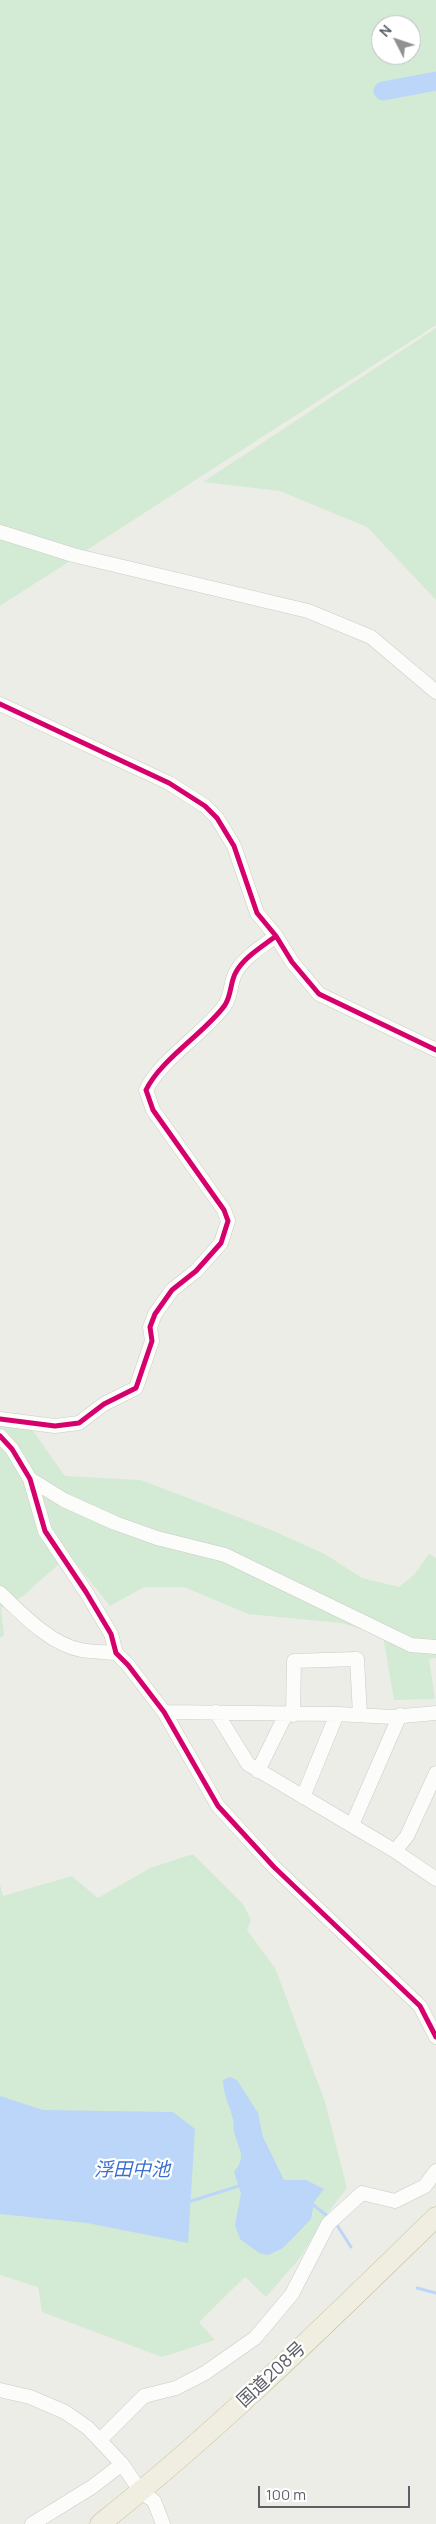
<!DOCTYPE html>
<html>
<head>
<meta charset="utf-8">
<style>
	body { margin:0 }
	#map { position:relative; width:436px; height:2524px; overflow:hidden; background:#edede7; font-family:Manrope,sans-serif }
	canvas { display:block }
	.north { position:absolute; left:371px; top:15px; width:50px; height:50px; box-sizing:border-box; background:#fff; border:1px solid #bebfc2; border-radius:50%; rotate:311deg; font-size:14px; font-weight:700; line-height:20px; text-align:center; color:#5c5f66 }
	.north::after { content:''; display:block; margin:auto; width:18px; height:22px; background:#8f9193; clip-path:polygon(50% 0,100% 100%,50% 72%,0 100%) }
	.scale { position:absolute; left:258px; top:2486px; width:152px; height:22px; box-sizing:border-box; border:2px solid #5c5f66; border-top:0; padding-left:6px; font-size:15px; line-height:18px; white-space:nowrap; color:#5c5f66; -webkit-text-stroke:4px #fff; paint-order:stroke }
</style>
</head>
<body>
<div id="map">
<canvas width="436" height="2524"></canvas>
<div class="north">N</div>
<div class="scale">100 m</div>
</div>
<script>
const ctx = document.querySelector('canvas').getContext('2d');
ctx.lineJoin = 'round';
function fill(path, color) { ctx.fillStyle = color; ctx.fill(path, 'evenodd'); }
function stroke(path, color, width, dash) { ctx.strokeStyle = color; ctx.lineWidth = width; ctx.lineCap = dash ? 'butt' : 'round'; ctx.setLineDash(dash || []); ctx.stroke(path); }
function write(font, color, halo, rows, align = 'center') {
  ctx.font = font + ' Manrope,"Noto Sans JP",sans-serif'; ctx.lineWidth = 4.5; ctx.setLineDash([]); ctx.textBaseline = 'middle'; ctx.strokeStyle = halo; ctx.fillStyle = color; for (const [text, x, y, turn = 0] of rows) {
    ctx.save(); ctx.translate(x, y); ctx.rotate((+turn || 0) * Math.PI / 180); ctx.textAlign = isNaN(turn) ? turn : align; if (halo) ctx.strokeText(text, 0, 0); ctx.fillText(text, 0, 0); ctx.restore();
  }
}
const green = new Path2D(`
	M0,0h436v325l-436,281zM381,25h30v30h-30z
	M436,328v272l-69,-73 -87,-36 -77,-9z
	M0,1419l33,12 32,45 76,4 128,49 56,25 37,24 37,9 15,-12 15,-21 7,4v100l-7,1 6,40 -41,1 -11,-64 -42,-13 -93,-9 -64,-27h-40l-34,19 -41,-51 -47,42 -21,11 3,27 -4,3z
	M193,1854l50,50 8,16 -4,10 28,38 7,18 43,116 22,86 -20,26 -27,44 -34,39 -21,-20 -46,45 16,18 -53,17 -120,-45 -4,-25 -38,-12v-391l3,12 69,-20 26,22 52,-30z`);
const water = new Path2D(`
	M230,2077l7,3 21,33 5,24 21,43h22l18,9 -10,13 -3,17 -28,29 -15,7 -9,-2 -19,-14 -5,-14 6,-31 -7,-22c13,-16 5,-21 1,-37 -2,-5 -1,-11 -2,-16 -3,-13 -10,-25 -10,-39z
	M0,2096l43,14 130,2 22,17 -7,114 -101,-20 -87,-9z`);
const stream = new Path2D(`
	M188,2199l3,2 51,-16
	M311,2203l19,15
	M335,2222l16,25
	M417,2288l19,5`);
const river = new Path2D(`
	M383,91l53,-10`);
const minor = new Path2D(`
	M0,532l73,23 235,56 63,26 65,55
	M0,704l169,79 36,23 12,12 17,28 23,67 19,23 16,26 27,32 117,56
	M0,1419l55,7 24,-3 25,-19 32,-16 16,-47 -2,-14 5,-13 17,-24 24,-19 25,-28 7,-22 -4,-11 -71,-100 -7,-20c15,-31 60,-58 79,-85 7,-11 5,-23 11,-33 8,-15 27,-26 40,-36
	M0,1436l12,13 18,30 15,52 41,61 25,42 5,19 12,12 36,47 54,94 56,61 146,139 16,31
	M30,1479l34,21 51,23 42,15 68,17 186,90 25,2
	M0,1593c22,21 50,51 81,57 11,2 23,2 35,3
	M164,1712l173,2 55,3 44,-4
	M216,1712l32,52 147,87
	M293,1715l1,-54 63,-2 3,56
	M258,1771l28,-57
	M436,1773l-29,63 -12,15 41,28
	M303,1797l34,-83
	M352,1825l48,-110
	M0,2390l30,7 35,15 23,16 34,36 19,28 13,9 9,23
	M100,2440l44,-44 32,-8 29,-15 50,-35 37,-44 36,-70 34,-31 33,8 30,-15 11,-15
	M32,2524l60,-37 30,-23`);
const highway = new Path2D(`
	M100,2524c119,-94 227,-201 336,-307`);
const cycleway = new Path2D(`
	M0,704l169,79 36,23 12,12 17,28 23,67 19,23 16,26 27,32 117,56
	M0,1419l55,7 24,-3 25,-19 32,-16 16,-47 -2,-14 5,-13 17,-24 24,-19 25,-28 7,-22 -4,-11 -71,-100 -7,-20c15,-31 60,-58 79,-85 7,-11 5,-23 11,-33 8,-15 27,-26 40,-36
	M0,1436l12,13 18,30 15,52 41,61 25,42 5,19 12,12 36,47 54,94 56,61 146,139 16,31`);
const streetNames = [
	["国道208号",272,2375,-43]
];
const waterNames = [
	["浮田中池",132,2171]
];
fill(green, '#d3ebd4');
fill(water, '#bbd6f8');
stroke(stream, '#bbd6f8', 3);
stroke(river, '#bbd6f8', 19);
stroke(minor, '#cacbc9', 15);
stroke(highway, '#c5bd93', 21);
stroke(minor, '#fcfcfb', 14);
stroke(highway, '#f0eee1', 20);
stroke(cycleway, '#d6006c', 5);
write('18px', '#5c5f66', '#fff', streetNames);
write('italic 19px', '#3b70cf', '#fff', waterNames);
</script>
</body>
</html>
